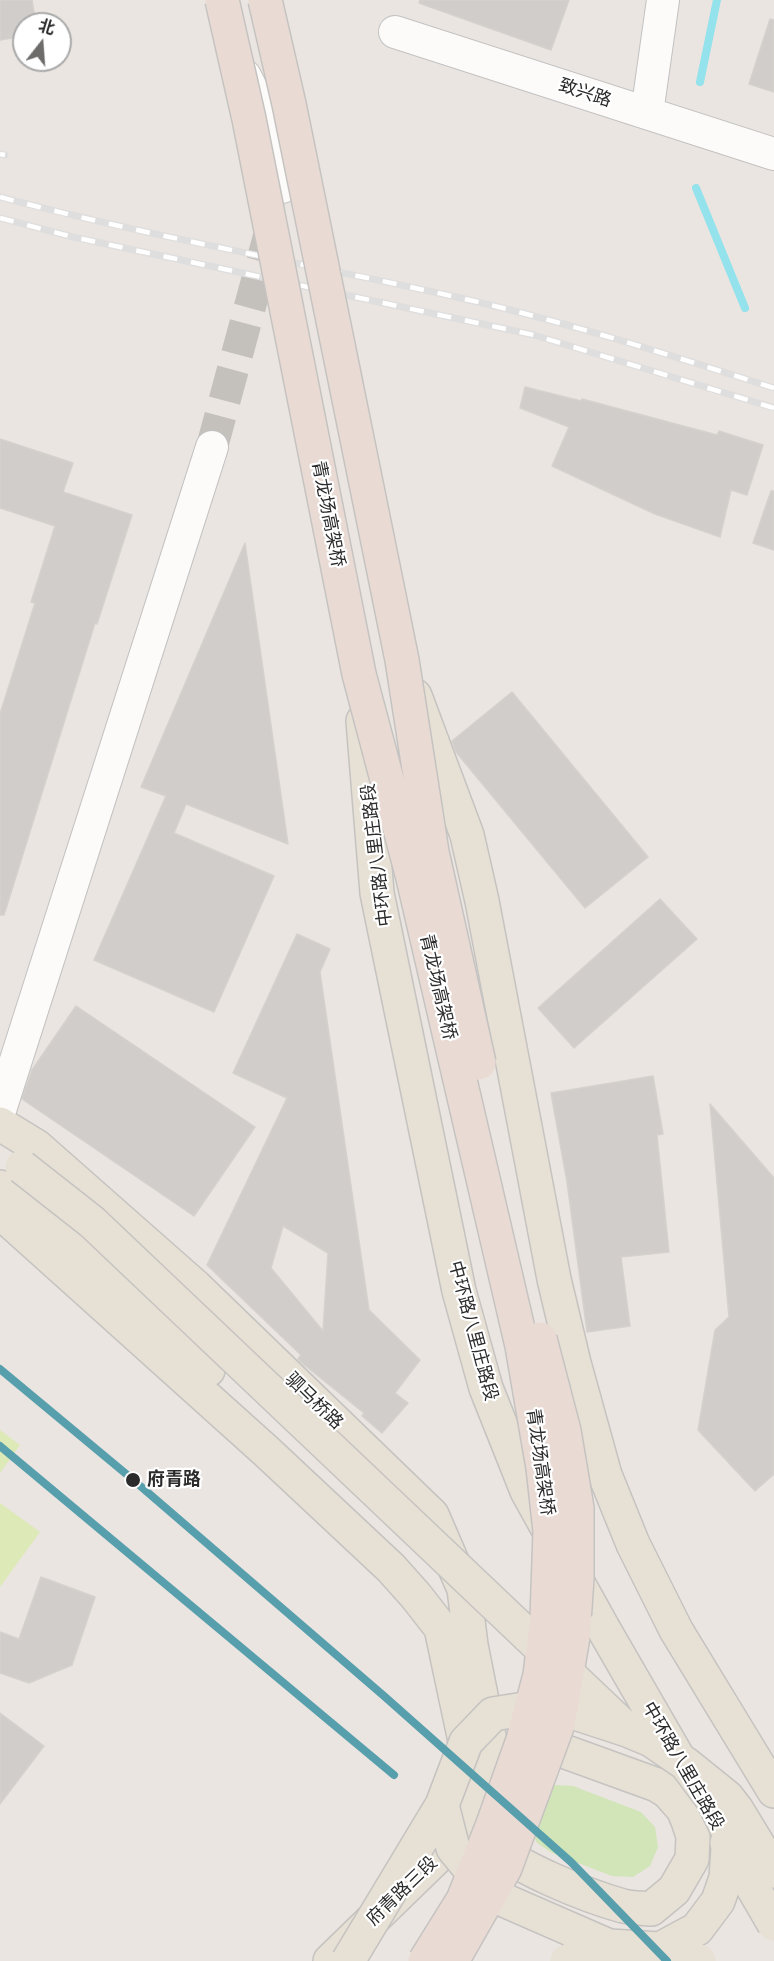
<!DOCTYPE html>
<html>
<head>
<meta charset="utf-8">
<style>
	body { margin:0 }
	#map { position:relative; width:774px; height:1961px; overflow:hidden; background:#eae5e0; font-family:Quicksand,"Noto Sans SC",sans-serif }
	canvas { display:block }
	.north { position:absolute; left:12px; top:12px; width:60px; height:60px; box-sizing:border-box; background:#fff; border:2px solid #aaa; border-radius:50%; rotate:17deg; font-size:16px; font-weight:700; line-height:24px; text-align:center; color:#2b2b2b }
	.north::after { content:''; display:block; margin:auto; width:21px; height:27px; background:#6e6c6a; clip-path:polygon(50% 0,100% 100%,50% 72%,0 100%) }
</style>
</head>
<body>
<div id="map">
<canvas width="774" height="1961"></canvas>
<div class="north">北</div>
</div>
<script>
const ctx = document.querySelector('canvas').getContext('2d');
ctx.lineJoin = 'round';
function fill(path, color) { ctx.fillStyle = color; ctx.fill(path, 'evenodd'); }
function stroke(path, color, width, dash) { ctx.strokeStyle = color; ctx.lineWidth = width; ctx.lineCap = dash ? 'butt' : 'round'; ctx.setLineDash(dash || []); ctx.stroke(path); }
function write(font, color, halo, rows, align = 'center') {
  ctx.font = font + ' Quicksand,"Noto Sans SC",sans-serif'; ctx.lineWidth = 4.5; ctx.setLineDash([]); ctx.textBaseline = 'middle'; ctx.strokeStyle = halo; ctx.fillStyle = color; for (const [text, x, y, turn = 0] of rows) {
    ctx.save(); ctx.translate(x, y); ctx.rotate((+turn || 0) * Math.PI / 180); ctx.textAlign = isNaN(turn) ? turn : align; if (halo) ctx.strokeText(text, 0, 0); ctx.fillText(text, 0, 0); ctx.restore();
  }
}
const green = new Path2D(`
	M555,1785l18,1 68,26 14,15 3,20 -8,19 -17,11 -21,-1 -60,-23 -15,-10 -8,-16 10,-33z`);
const pitch = new Path2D(`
	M0,1430l20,15 -20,28z
	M0,1503l40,29 -40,55z`);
const stream = new Path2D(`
	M700,82l17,-82
	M696,188l49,120`);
const building = new Path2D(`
	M0,0h32l4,24h-12v12l-24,4z
	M420,0h149l-18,50 -132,-47z
	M770,19l4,1v72l-25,-8z
	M525,387l56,14 1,-2 135,36 2,-4 44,14 -16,50 -16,-5 -11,47 -65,-23 -103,-48 17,-39 -49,-19z
	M0,439l73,24 -10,29 69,23 -35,109 -2,-1 -91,292h-4v-201l35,-111 -4,-1 24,-76 -55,-18z
	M771,491h3v59l-21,-7z
	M245,543l43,301 -102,-40 -12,29 100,43 -60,136 -120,-52 72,-164 -25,-9z
	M512,692l136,165 -63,51 -129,-156 -4,-11z
	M660,899l37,40 -123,109 -36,-40z
	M297,934l33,15 -10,23 49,338 51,50 -25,33 13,10 -26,30 -20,-17 2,-3 -62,-50 -4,-4 3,-4 -94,-90 80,-167 -54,-25zM283,1226l45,27 -5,78 -52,-63z
	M76,1006l179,121 -61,89 -172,-117 10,-29z
	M653,1076l10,58 -6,1 12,117 -48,5 9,69 -43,6 -20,-150 -16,-89z
	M710,1104l64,74v296l-19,17 -57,-61 17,-100 14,-13z
	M41,1577l54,20 -23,68 -43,18 -29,-10v-41l19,7z
	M0,1713l44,33 -44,58z`);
const minorTunnel = new Path2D(`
	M212,447l60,-222`);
const minor = new Path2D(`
	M395,32l379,122
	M245,76l30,58 7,53
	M647,113l16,-113
	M0,1110l212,-663`);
const major = new Path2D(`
	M415,696l52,139 15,66 72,378 20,84 31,112 28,69 43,86 98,161
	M363,721l14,172 82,398 27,97 41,103 76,137
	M0,1124l36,22 160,141 236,228 32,74 7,56 23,116
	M0,1187l73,55 135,128
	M0,1212l266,239 125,117 25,28 25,32 34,160
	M532,1748h23l102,37 11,7 15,17 5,12 5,15 -1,23 -18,31 -23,19c-9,-1 -19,-1 -28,-3 -36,-10 -106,-38 -133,-63 -16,-15 -24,-39 -13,-59 14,-26 27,-31 55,-36z
	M330,1961l141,-137`);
const rail = new Path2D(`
	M0,154l5,1
	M0,197c151,40 304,66 456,100 108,24 213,58 318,91
	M0,218l73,19 461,98 240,73`);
const majorBridge = new Path2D(`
	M22,1167l70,55 529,502
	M603,1628l74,128
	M686,1764l27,36 16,33 -3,45 -8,23 -21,28 -37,20 -51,-3 -103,-45 -35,-31 -18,-22 -11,-43 24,-63 27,-28 50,-8 26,5 58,19 24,10 35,24 41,33 10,13 37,61
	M727,1843l47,81
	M660,1949l39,12
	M348,1961l94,-156
	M567,1961l42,-15`);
const highwayBridge = new Path2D(`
	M222,0l27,119 110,555 53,200 110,472 21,122 7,63 -3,87 -7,57 -17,65 -30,84 -30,76 -38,61
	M265,0l24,104 113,556 30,192 47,211
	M452,1961l53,-93 53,-144 15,-87 4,-59v-70l-13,-77 -24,-92`);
const metro1 = new Path2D(`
	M0,1369l131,109 253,218 187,166 96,99
	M0,1446l394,329`);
const markers = [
	[133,1480,8,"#2b2b2b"]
];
const streetNames = [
	["致兴路",585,93,18],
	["青龙场高架桥",328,514,79],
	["中环路八里庄路段",377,855,-97],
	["青龙场高架桥",438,987,77],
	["中环路八里庄路段",473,1331,75],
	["驷马桥路",314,1401,44],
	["青龙场高架桥",540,1462,82],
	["中环路八里庄路段",683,1766,60],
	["府青路三段",402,1891,-44]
];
const stopNames = [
	["府青路",147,1480]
];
fill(green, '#d1e5b9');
fill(pitch, '#dde9b6');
stroke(stream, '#93e2ec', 8);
fill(building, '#d1cdca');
stroke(building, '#d5d1cd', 1.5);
stroke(minorTunnel, '#c4c0bc', 32, [32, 16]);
stroke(minor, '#c3c2c2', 34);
stroke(major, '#c5c3c1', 36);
stroke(minor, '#fcfbfa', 32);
stroke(major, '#e7e0d4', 33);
stroke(rail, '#dededf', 7);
stroke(rail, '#fff', 4.5, [14]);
stroke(majorBridge, '#c5c3c1', 36, []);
stroke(highwayBridge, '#c5c3c1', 36, []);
stroke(majorBridge, '#e7e0d4', 33);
stroke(highwayBridge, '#e9dbd4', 33);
stroke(metro1, '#579fac', 8);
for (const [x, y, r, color] of markers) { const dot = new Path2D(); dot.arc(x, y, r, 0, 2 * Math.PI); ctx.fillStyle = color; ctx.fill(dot); stroke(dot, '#fff', 2); }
write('18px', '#2b2b2b', '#fff', streetNames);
write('bold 18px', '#2b2b2b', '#fff', stopNames, 'left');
</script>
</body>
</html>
